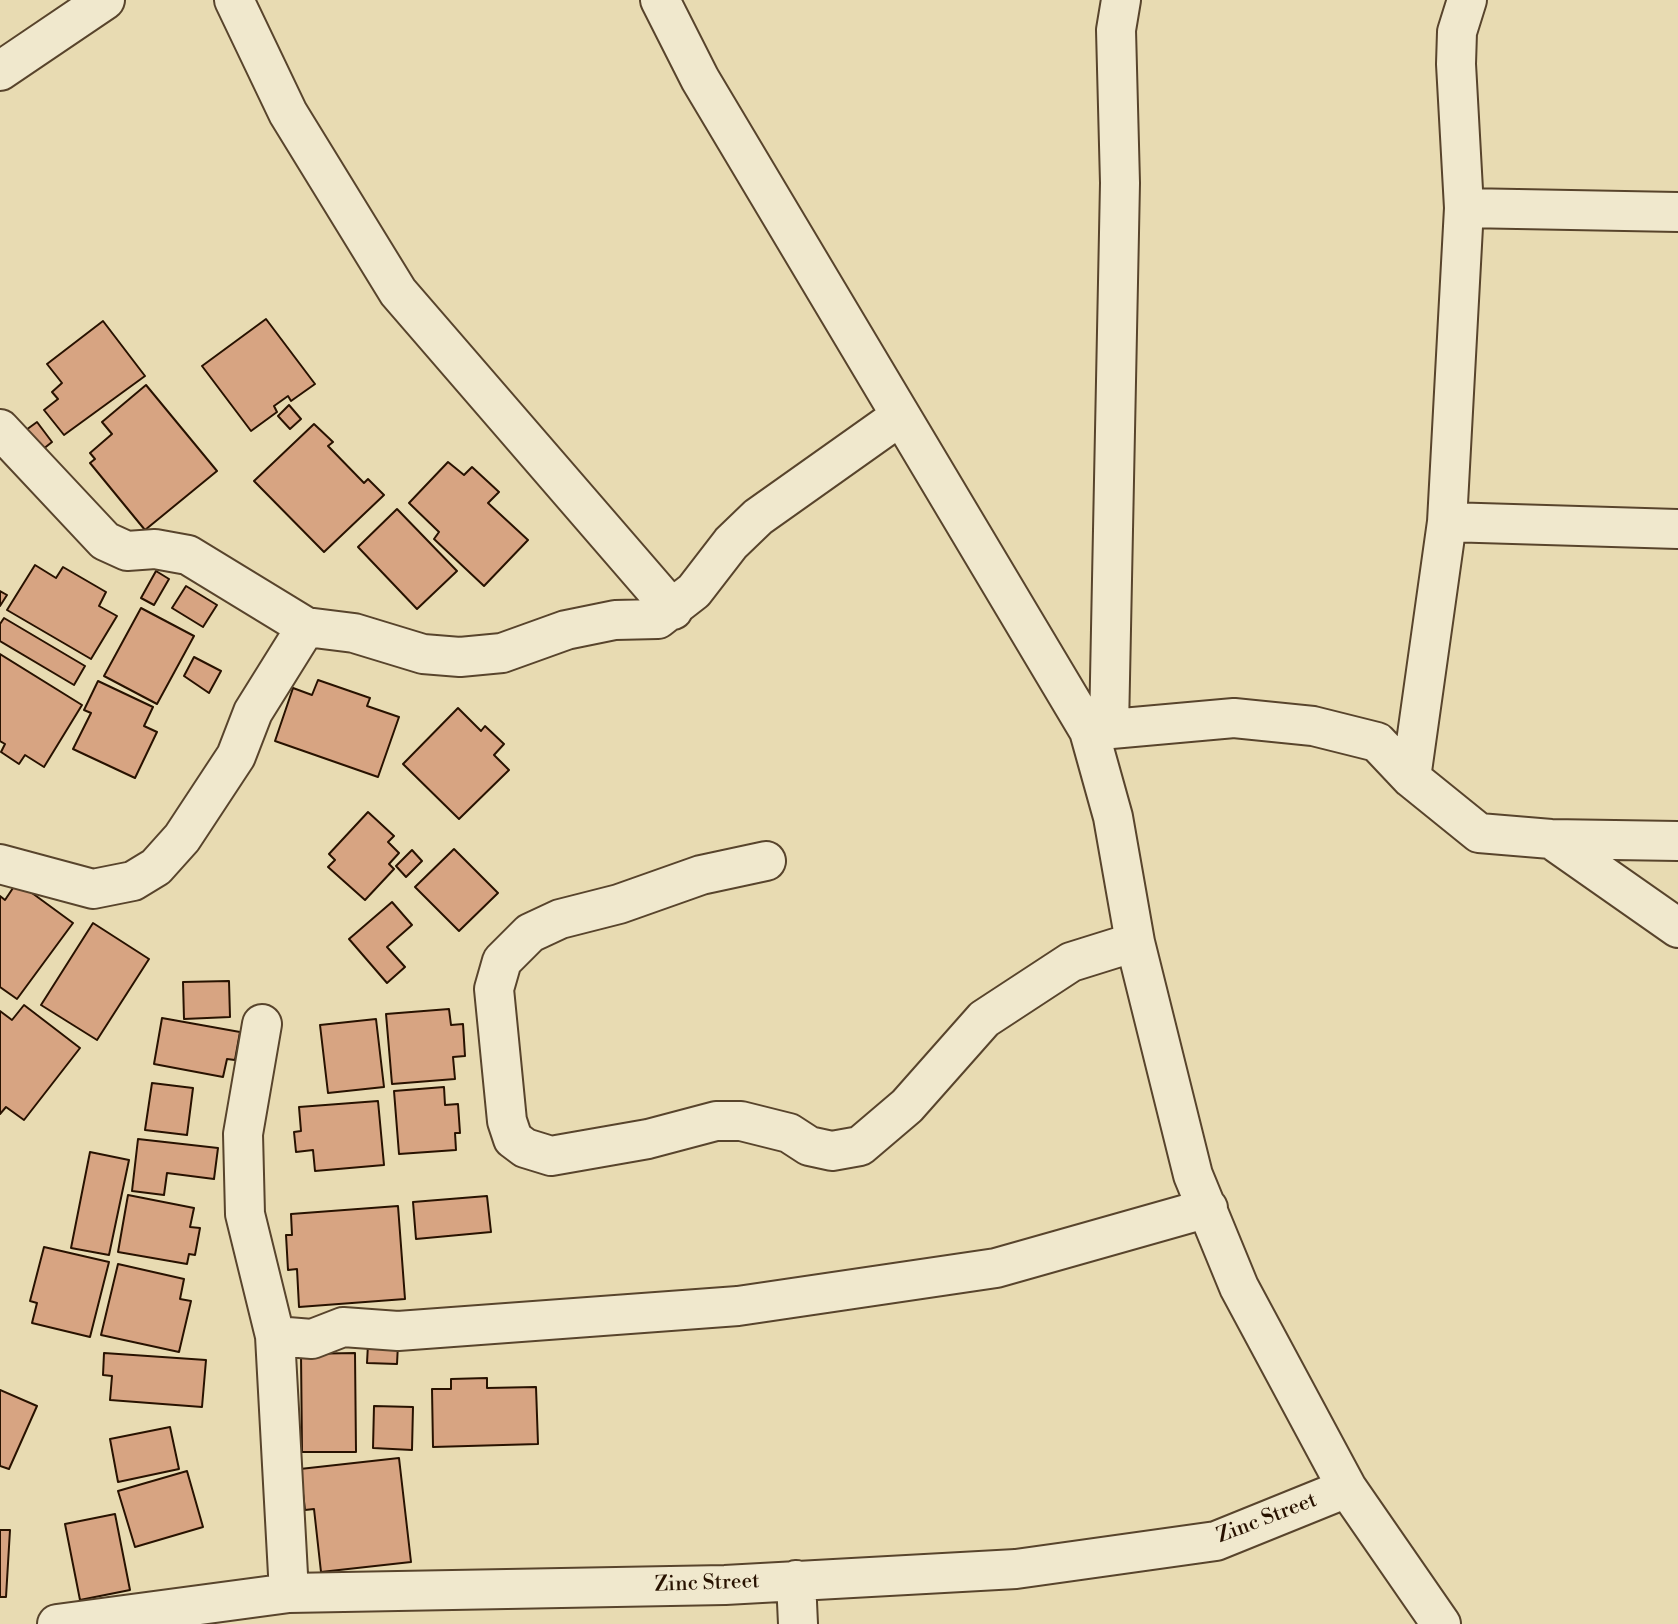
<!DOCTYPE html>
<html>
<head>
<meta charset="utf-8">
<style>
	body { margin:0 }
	canvas { display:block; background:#e8dbb2 }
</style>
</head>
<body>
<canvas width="1678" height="1624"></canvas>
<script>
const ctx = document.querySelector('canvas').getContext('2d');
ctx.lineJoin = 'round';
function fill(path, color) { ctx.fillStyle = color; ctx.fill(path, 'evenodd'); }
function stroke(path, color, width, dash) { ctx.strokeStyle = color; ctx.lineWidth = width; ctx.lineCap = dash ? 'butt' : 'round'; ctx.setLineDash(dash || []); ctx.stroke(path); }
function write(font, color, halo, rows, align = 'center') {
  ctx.font = font + ' "Libre Bodoni",serif'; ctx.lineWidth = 7; ctx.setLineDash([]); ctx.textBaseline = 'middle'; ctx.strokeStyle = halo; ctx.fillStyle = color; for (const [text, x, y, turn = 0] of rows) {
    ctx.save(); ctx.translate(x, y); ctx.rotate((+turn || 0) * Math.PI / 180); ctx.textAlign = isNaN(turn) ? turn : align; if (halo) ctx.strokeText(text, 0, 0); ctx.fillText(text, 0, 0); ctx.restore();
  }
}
const building = new Path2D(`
	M266,319l49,65 -24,17 -3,-5 -14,10 3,6 -26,19 -49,-65z
	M103,321l42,55 -81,59 -20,-25 14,-11 -6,-7 10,-9 -15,-19z
	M146,385l71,86 -72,59 -55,-67 5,-4 -5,-6 22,-19 -10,-12z
	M289,405l12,14 -11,10 -12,-13z
	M37,422l15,20 -10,8 -16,-20z
	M314,424l19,18 -5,4 36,37 4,-4 16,16 -60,57 -70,-71z
	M448,462l16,13 8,-8 27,25 -11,11 40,37 -44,46 -50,-47 5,-7 -30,-29z
	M397,509l60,62 -40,38 -59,-62z
	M35,565l21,13 7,-11 43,25 -7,14 18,10 -26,43 -84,-49z
	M156,571l13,8 -15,26 -13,-7z
	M186,586l31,19 -14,22 -31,-19z
	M0,591l7,4 -7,11z
	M141,608l53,28 -37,68 -53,-28z
	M4,618l81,48 -11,19 -74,-44v-17z
	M0,654l82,51 -38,62 -19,-12 -6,9 -18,-12 4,-8 -5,-3z
	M194,657l27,14 -12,22 -25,-17z
	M318,680l52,18 -3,8 32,11 -21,60 -103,-36 18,-53 19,7z
	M98,681l55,26 -9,19 13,6 -22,46 -62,-29 18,-36 -7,-3z
	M458,708l23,23 4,-5 19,18 -10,11 15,15 -50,49 -56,-55z
	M368,812l26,24 -6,6 11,11 -10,11 5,5 -29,31 -37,-33 7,-7 -6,-6z
	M454,849l44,44 -39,38 -44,-44z
	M412,850l10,11 -16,16 -10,-11z
	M17,882l56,41 -56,76 -17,-12v-91l5,4z
	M392,902l20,23 -25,22 18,20 -18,16 -38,-44z
	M93,923l56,36 -52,81 -56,-35z
	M229,981l1,36 -46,2 -1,-37z
	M24,1005l56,43 -56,72 -18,-13 -6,7v-103l12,9z
	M449,1009l2,16 12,-1 2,32 -12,1 2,22 -63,5 -6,-70z
	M162,1018l78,14 -5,28 -8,-1 -4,18 -69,-13z
	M376,1019l8,68 -56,6 -8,-68z
	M152,1083l41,5 -6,47 -42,-5z
	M444,1087l1,18 13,-1 2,29h-5l1,17 -57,4 -5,-63z
	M378,1101l6,64 -69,6 -2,-21 -17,2 -2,-20 7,-1 -2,-24z
	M138,1139l80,9 -4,31 -47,-6 -3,22 -32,-4z
	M90,1152l39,8 -20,95 -38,-7z
	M128,1195l66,13 -4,19 10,1 -5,27 -6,-1 -2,10 -69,-12z
	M487,1196l4,36 -75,7 -3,-37z
	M398,1206l7,93 -106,8 -2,-38 -9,1 -2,-35h6l-1,-21z
	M44,1247l65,15 -19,75 -58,-14 5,-20 -7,-2z
	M118,1264l66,15 -4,20 11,2 -12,51 -78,-17z
	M368,1344h30l-1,20 -30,-1z
	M104,1353l102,7 -4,47 -92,-7 2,-24 -9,-1z
	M355,1353l1,99h-54l-1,-98z
	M487,1378v10l49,-1 2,57 -105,3 -1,-58h19v-10z
	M0,1390l37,16 -28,63 -9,-3z
	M374,1406l39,1 -1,43 -39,-2z
	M170,1427l9,42 -61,13 -8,-43z
	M399,1458l12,104 -90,10 -7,-63 -9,1 -5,-41z
	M187,1471l16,56 -68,20 -17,-56z
	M115,1514l15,76 -50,10 -15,-76z
	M0,1530h10l-4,67h-6z`);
const minor = new Path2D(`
	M234,0l54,113 110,179 275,318
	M660,0l40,79 389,652 24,86 22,125 58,233 46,112 108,201 94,136
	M0,71l105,-71
	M1464,208l214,4
	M0,429l105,112 22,10 28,-2 33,6 118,72
	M1447,522l231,7
	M1109,728l11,-545 -4,-153 5,-30
	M1089,731l145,-13 79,8 64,16 34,36 68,55 72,6 127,2
	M1411,778l36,-256 17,-314 -8,-144 1,-32 10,-32
	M1551,839l127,89
	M766,861l-65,14 -82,29 -59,15 -30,14 -28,28 -8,28 13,132 6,18 12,9 26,8 97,-17 68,-18h25l48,12 20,13 23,5 28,-5 47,-40 77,-87 87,-57 64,-20
	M0,864l93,25 40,-8 23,-14 26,-29 54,-82 17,-44 53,-85 48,6 69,21 37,3 42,-4 64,-23 49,-10 43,-1 36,-28 37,-48 27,-26 141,-100
	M262,1024l-19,110 2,80 30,122
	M796,1580l2,44
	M289,1593l-14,-257 37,3 31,-12 55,4 340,-25 258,-38 212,-60
	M57,1624l232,-31 436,-8 291,-16 200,-28 131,-53`);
const streetNames = [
	["Zinc Street",1267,1519,-21],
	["Zinc Street",707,1584,-2]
];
fill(building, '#d7a482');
stroke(building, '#281200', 2);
stroke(minor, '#58442c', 42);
stroke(minor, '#f0e8cd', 38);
write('21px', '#281200', '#f0e8cd', streetNames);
</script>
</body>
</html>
